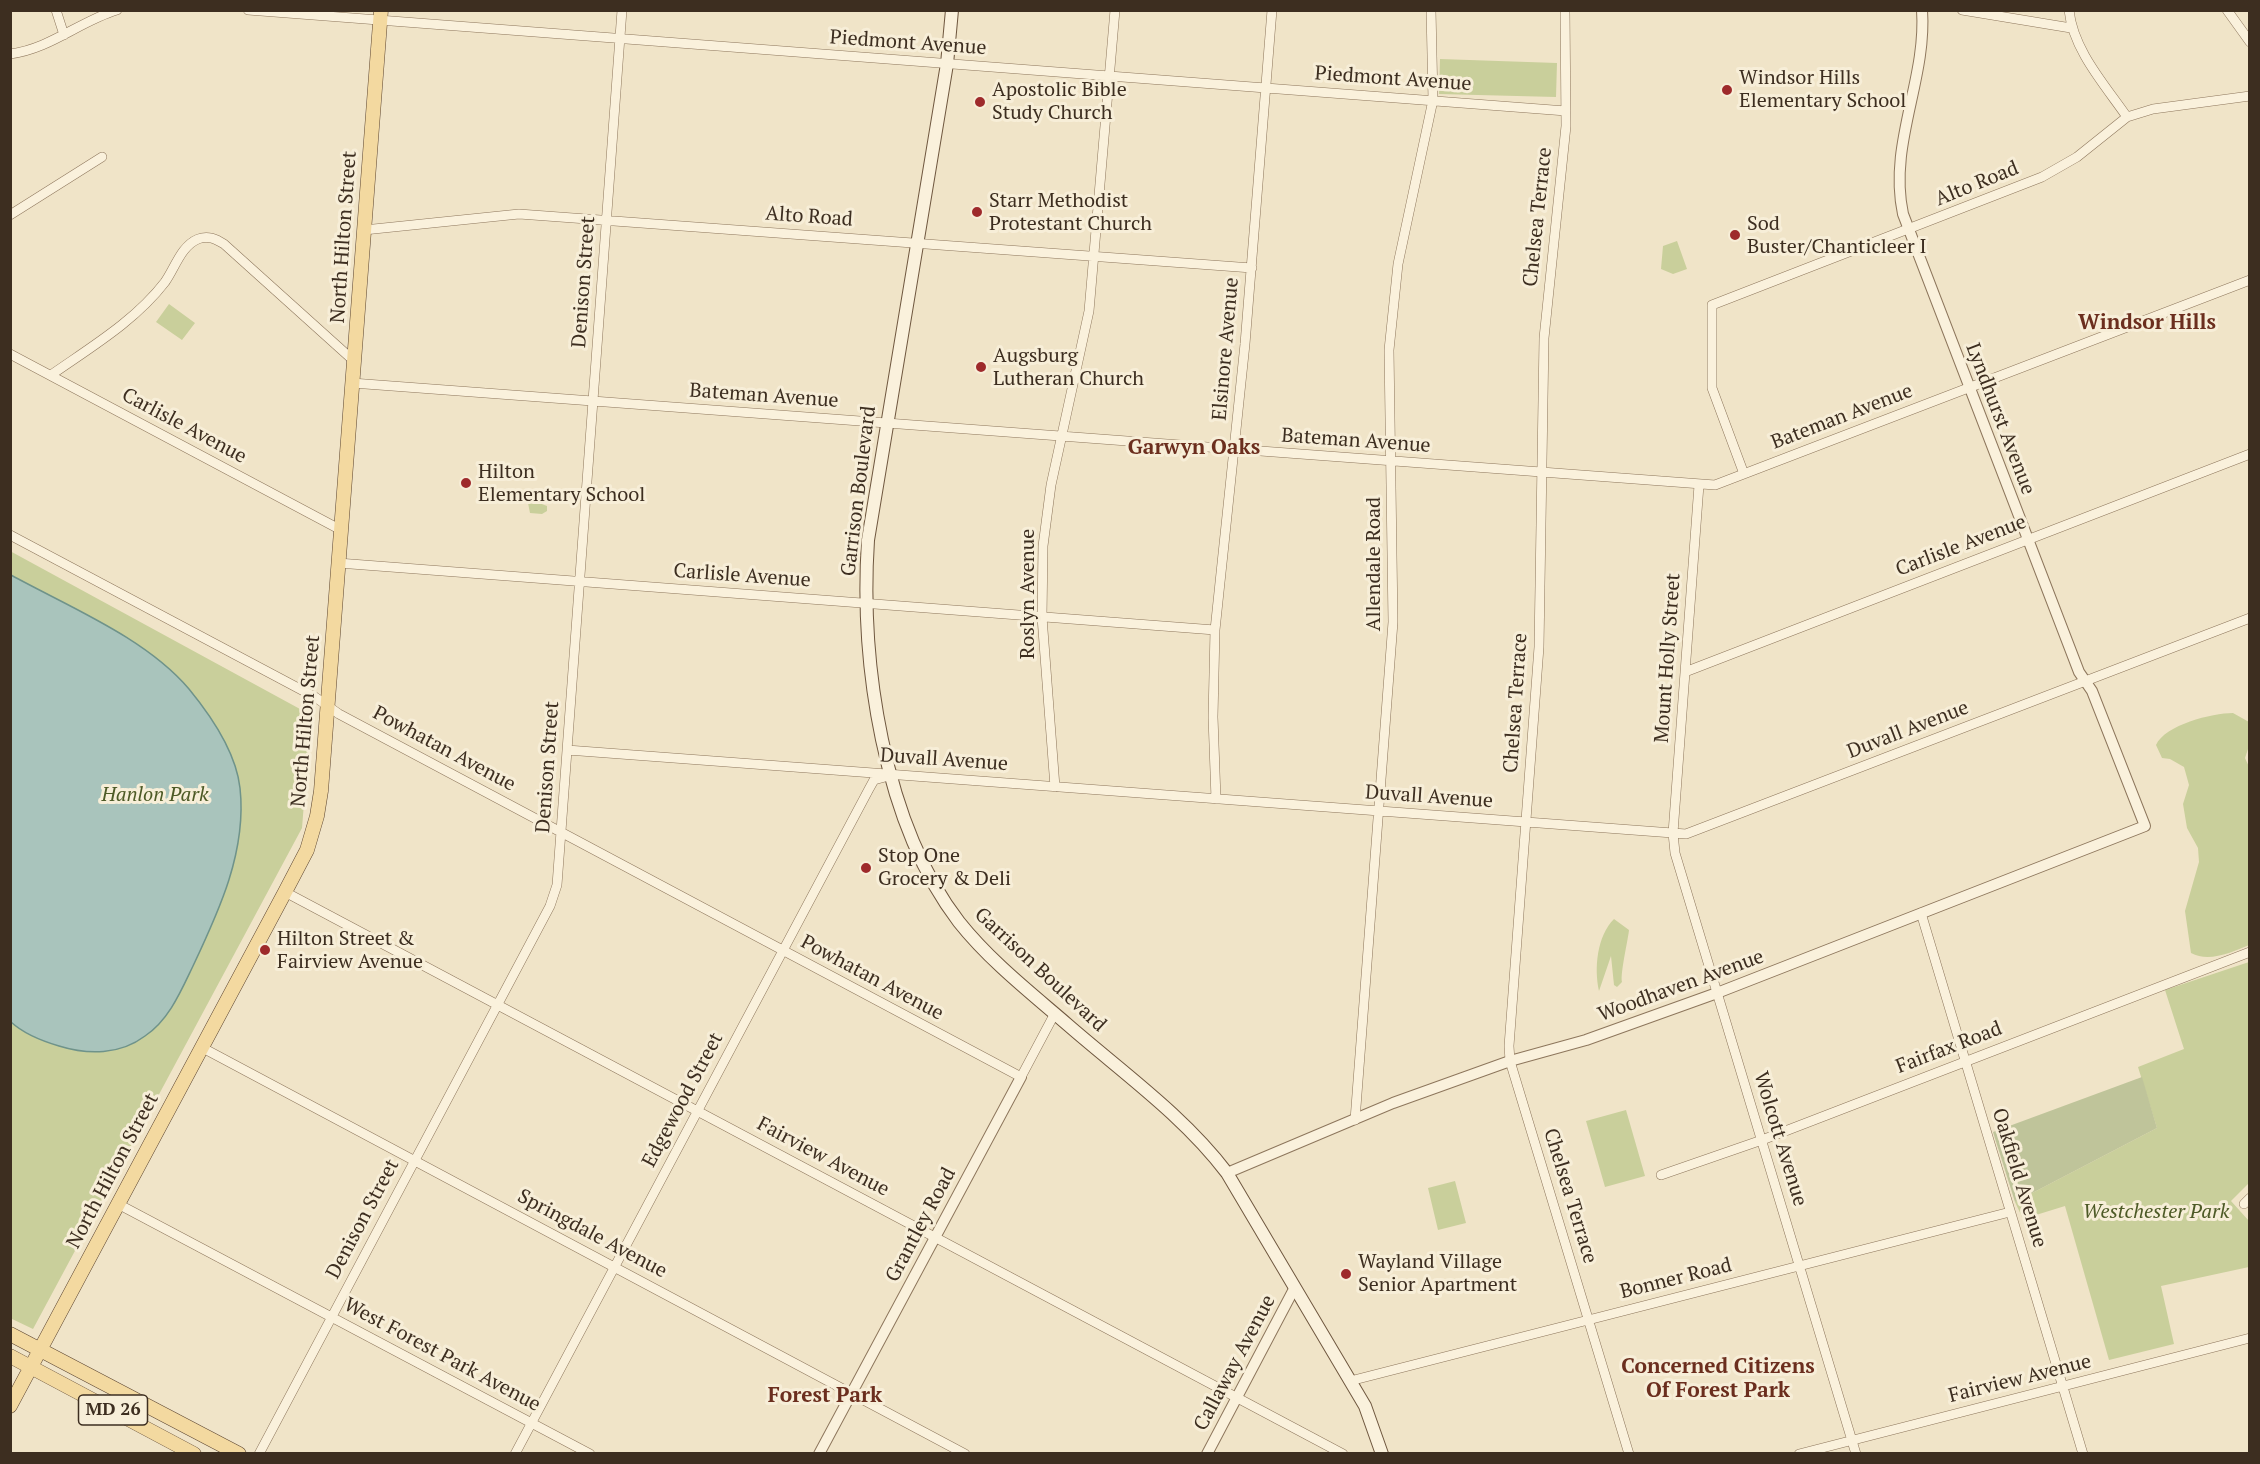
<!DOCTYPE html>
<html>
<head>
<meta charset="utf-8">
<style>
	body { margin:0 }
	#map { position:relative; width:2260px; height:1464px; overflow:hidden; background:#f0e4c8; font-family:"PT Serif",serif }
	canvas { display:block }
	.frame { position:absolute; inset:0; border:12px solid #3d2e20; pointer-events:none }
</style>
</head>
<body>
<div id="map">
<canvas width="2260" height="1464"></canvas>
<div class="frame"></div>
</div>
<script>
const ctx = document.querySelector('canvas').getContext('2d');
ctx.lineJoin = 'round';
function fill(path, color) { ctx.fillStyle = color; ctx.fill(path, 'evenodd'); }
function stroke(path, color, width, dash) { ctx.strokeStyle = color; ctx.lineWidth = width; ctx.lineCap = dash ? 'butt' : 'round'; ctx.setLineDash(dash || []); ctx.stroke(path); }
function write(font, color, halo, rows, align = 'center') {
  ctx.font = font + ' "PT Serif",serif'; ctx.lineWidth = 6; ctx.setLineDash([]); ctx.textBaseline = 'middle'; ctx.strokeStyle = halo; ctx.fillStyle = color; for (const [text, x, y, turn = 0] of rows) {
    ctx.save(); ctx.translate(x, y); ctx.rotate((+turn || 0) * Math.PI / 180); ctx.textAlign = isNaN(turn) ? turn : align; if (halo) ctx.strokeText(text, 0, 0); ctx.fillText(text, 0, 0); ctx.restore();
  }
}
const green = new Path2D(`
	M1440,59l117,4 -1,34 -117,-3z
	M1677,241l10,28 -14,5 -12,-5 2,-23z
	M169,304l26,19 -13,17 -26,-18z
	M534,501l13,5v5l-5,3 -12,-1 -2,-10z
	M10,551l301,164 -9,113 -269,501 -23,-11z
	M2233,713l16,9v24l-4,12 5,11 -1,176c-17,7 -40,18 -58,8l-6,-42 14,-49 -1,-14 -11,-20 -4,-24 6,-19 -5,-18 -14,-8 -8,-1 -6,-13c9,-20 56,-32 77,-32z
	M1614,919l15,11c-1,10 -9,44 -7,52l-5,5 -3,-2 -3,-29 -12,35c-5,-23 -2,-55 15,-72z
	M2249,962v221l-18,18 18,20v46l-88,19 13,58 -65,16 -44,-154 -42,13 -8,-17 142,-74 -19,-61 46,-18 -19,-59z
	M1626,1110l19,66 -40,11 -19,-66z
	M1455,1181l11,42 -28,7 -10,-42z`);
const cemetery = new Path2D(`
	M2142,1077l15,51 -142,74 -22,-70z`);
const water = new Path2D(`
	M11,575c58,32 135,63 178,114 23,28 47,63 51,99 7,63 -21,123 -47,178 -12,25 -24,54 -48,70 -25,19 -57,19 -86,10 -17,-5 -35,-12 -48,-24z`);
const minor = new Path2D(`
	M56,10l8,25
	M248,10l1318,101
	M1565,10l1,116 -22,212 -5,309 -30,399 1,15 119,393
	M1962,10l109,18
	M2069,10c4,40 36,75 58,107
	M2227,10l23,32
	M10,54c40,-5 70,-33 107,-44
	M10,215l92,-58
	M364,230l155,-16 733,54
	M10,354l331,176
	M51,375c40,-28 84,-54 114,-93 10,-14 16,-36 33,-43 10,-4 18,0 26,5l130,117
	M352,383l1363,102 535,-205
	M1744,474l-32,-86v-83l330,-128 35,-20 50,-40 26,-8 97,-13
	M1699,485l-26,348 2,20 181,601
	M10,535l305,162 24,17 682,363 34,-64
	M338,563l877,67
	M1685,672l565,-218
	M567,750l1119,84 564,-216
	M1055,787l-13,-170 1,-71 8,-61 38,-174 26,-301
	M1216,799l-3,-82 2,-87 30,-286 27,-334
	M285,892l1058,562
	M1921,913l162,541
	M201,1047l764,407
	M1355,1120l38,-498 -4,-272 9,-86 35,-164 -2,-90
	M1661,1175l101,-35 488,-188
	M118,1204l472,250
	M2244,1204l6,-6
	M1350,1381l660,-169
	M259,1454l291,-548 7,-21 65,-875
	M515,1454l354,-665 5,-9 11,-3
	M1799,1454l451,-116`);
const tertiary = new Path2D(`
	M1227,1173l166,-70 117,-42 76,-21 131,-47 428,-167 -53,-135 -13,-19 -176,-458c-15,-70 24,-134 19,-204
	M819,1454l202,-377
	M1207,1454l87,-165`);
const secondary = new Path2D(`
	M952,10l-5,54 -79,476c-8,122 15,283 91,382 31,39 72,71 109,103 54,47 116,91 159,148l138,233 17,48`);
const primary = new Path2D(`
	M10,1334l229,120
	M10,1356l184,98
	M10,1406l275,-514 22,-42 10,-34 4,-25 60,-781`);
const markers = [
	[1727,90,6,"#9e2a2b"],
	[980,102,6,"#9e2a2b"],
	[977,212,6,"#9e2a2b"],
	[1735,235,6,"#9e2a2b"],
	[981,367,6,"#9e2a2b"],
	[466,483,6,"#9e2a2b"],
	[866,868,6,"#9e2a2b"],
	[265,950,6,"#9e2a2b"],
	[1346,1274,6,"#9e2a2b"]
];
const shields = [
	[113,1410,69]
];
const shieldNames = [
	["MD 26",113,1410]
];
const streetNames = [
	["Piedmont Avenue",908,43,4],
	["Piedmont Avenue",1393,79,4],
	["Alto Road",1977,184,-22],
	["Alto Road",809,217,4],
	["Chelsea Terrace",1538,217,-84],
	["North Hilton Street",344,237,-86],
	["Denison Street",584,282,-86],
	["Elsinore Avenue",1226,349,-85],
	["Bateman Avenue",764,396,4],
	["Bateman Avenue",1842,417,-21],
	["Lyndhurst Avenue",2000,419,69],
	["Carlisle Avenue",184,426,28],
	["Bateman Avenue",1356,441,4],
	["Garrison Boulevard",859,491,-83],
	["Carlisle Avenue",1961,546,-21],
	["Allendale Road",1374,564,-90],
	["Carlisle Avenue",742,576,4],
	["Roslyn Avenue",1028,594,-90],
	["Mount Holly Street",1668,658,-86],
	["Chelsea Terrace",1516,703,-86],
	["North Hilton Street",306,721,-85],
	["Duvall Avenue",1908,730,-21],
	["Powhatan Avenue",444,749,28],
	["Duvall Avenue",944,760,4],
	["Denison Street",548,767,-86],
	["Duvall Avenue",1429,797,4],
	["Garrison Boulevard",1040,970,43],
	["Powhatan Avenue",872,978,28],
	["Woodhaven Avenue",1681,986,-20],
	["Fairfax Road",1949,1048,-21],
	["Edgewood Street",683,1100,-62],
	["Wolcott Avenue",1780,1139,73],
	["Fairview Avenue",823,1157,28],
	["North Hilton Street",113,1171,-62],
	["Oakfield Avenue",2019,1178,73],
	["Chelsea Terrace",1570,1196,73],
	["Denison Street",363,1219,-62],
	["Grantley Road",921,1225,-62],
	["Springdale Avenue",592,1234,28],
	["Bonner Road",1676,1279,-14],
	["West Forest Park Avenue",442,1355,28],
	["Callaway Avenue",1235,1363,-62],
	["Fairview Avenue",2020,1379,-14]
];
const poiNames = [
	["Windsor Hills",1739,78],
	["Elementary School",1739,101],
	["Apostolic Bible",992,90],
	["Study Church",992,113],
	["Starr Methodist",989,201],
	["Protestant Church",989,224],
	["Sod",1747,224],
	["Buster/Chanticleer I",1747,247],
	["Augsburg",993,356],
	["Lutheran Church",993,379],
	["Hilton",478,472],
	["Elementary School",478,495],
	["Stop One",878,856],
	["Grocery & Deli",878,879],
	["Hilton Street &",277,939],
	["Fairview Avenue",277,962],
	["Wayland Village",1358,1262],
	["Senior Apartment",1358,1285]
];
const parkNames = [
	["Hanlon Park",155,795],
	["Westchester Park",2156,1212]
];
const neighbourhoodNames = [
	["Windsor Hills",2147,323],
	["Garwyn Oaks",1194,448],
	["Concerned Citizens",1718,1367],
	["Of Forest Park",1718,1391],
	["Forest Park",825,1396]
];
fill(green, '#c9cf9b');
fill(cemetery, '#bfc49a');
fill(water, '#a9c4bc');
stroke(water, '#6f938a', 1.5);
stroke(minor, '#8d765c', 10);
stroke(tertiary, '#8d765c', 12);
stroke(secondary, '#6f573f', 14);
stroke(primary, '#5b4430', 15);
stroke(minor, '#faf1dc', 9);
stroke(tertiary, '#faf1dc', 10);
stroke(secondary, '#faf1dc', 12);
stroke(primary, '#f3d9a0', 14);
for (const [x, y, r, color] of markers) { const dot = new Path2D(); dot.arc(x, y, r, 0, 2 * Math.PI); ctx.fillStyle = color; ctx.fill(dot); stroke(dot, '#f7eed8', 2); }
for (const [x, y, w] of shields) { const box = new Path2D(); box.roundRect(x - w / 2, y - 15, w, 30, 4.5); ctx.fillStyle = '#f7eed8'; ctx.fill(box); stroke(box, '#3d2e20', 1.5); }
write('bold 18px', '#3d2e20', null, shieldNames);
write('20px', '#3d2e20', '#f7eed8', streetNames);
write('20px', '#3d2e20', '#f7eed8', poiNames, 'left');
write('italic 20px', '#4d5a26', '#f7eed8', parkNames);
write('bold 21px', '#6b2e1e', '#f7eed8', neighbourhoodNames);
</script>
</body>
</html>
